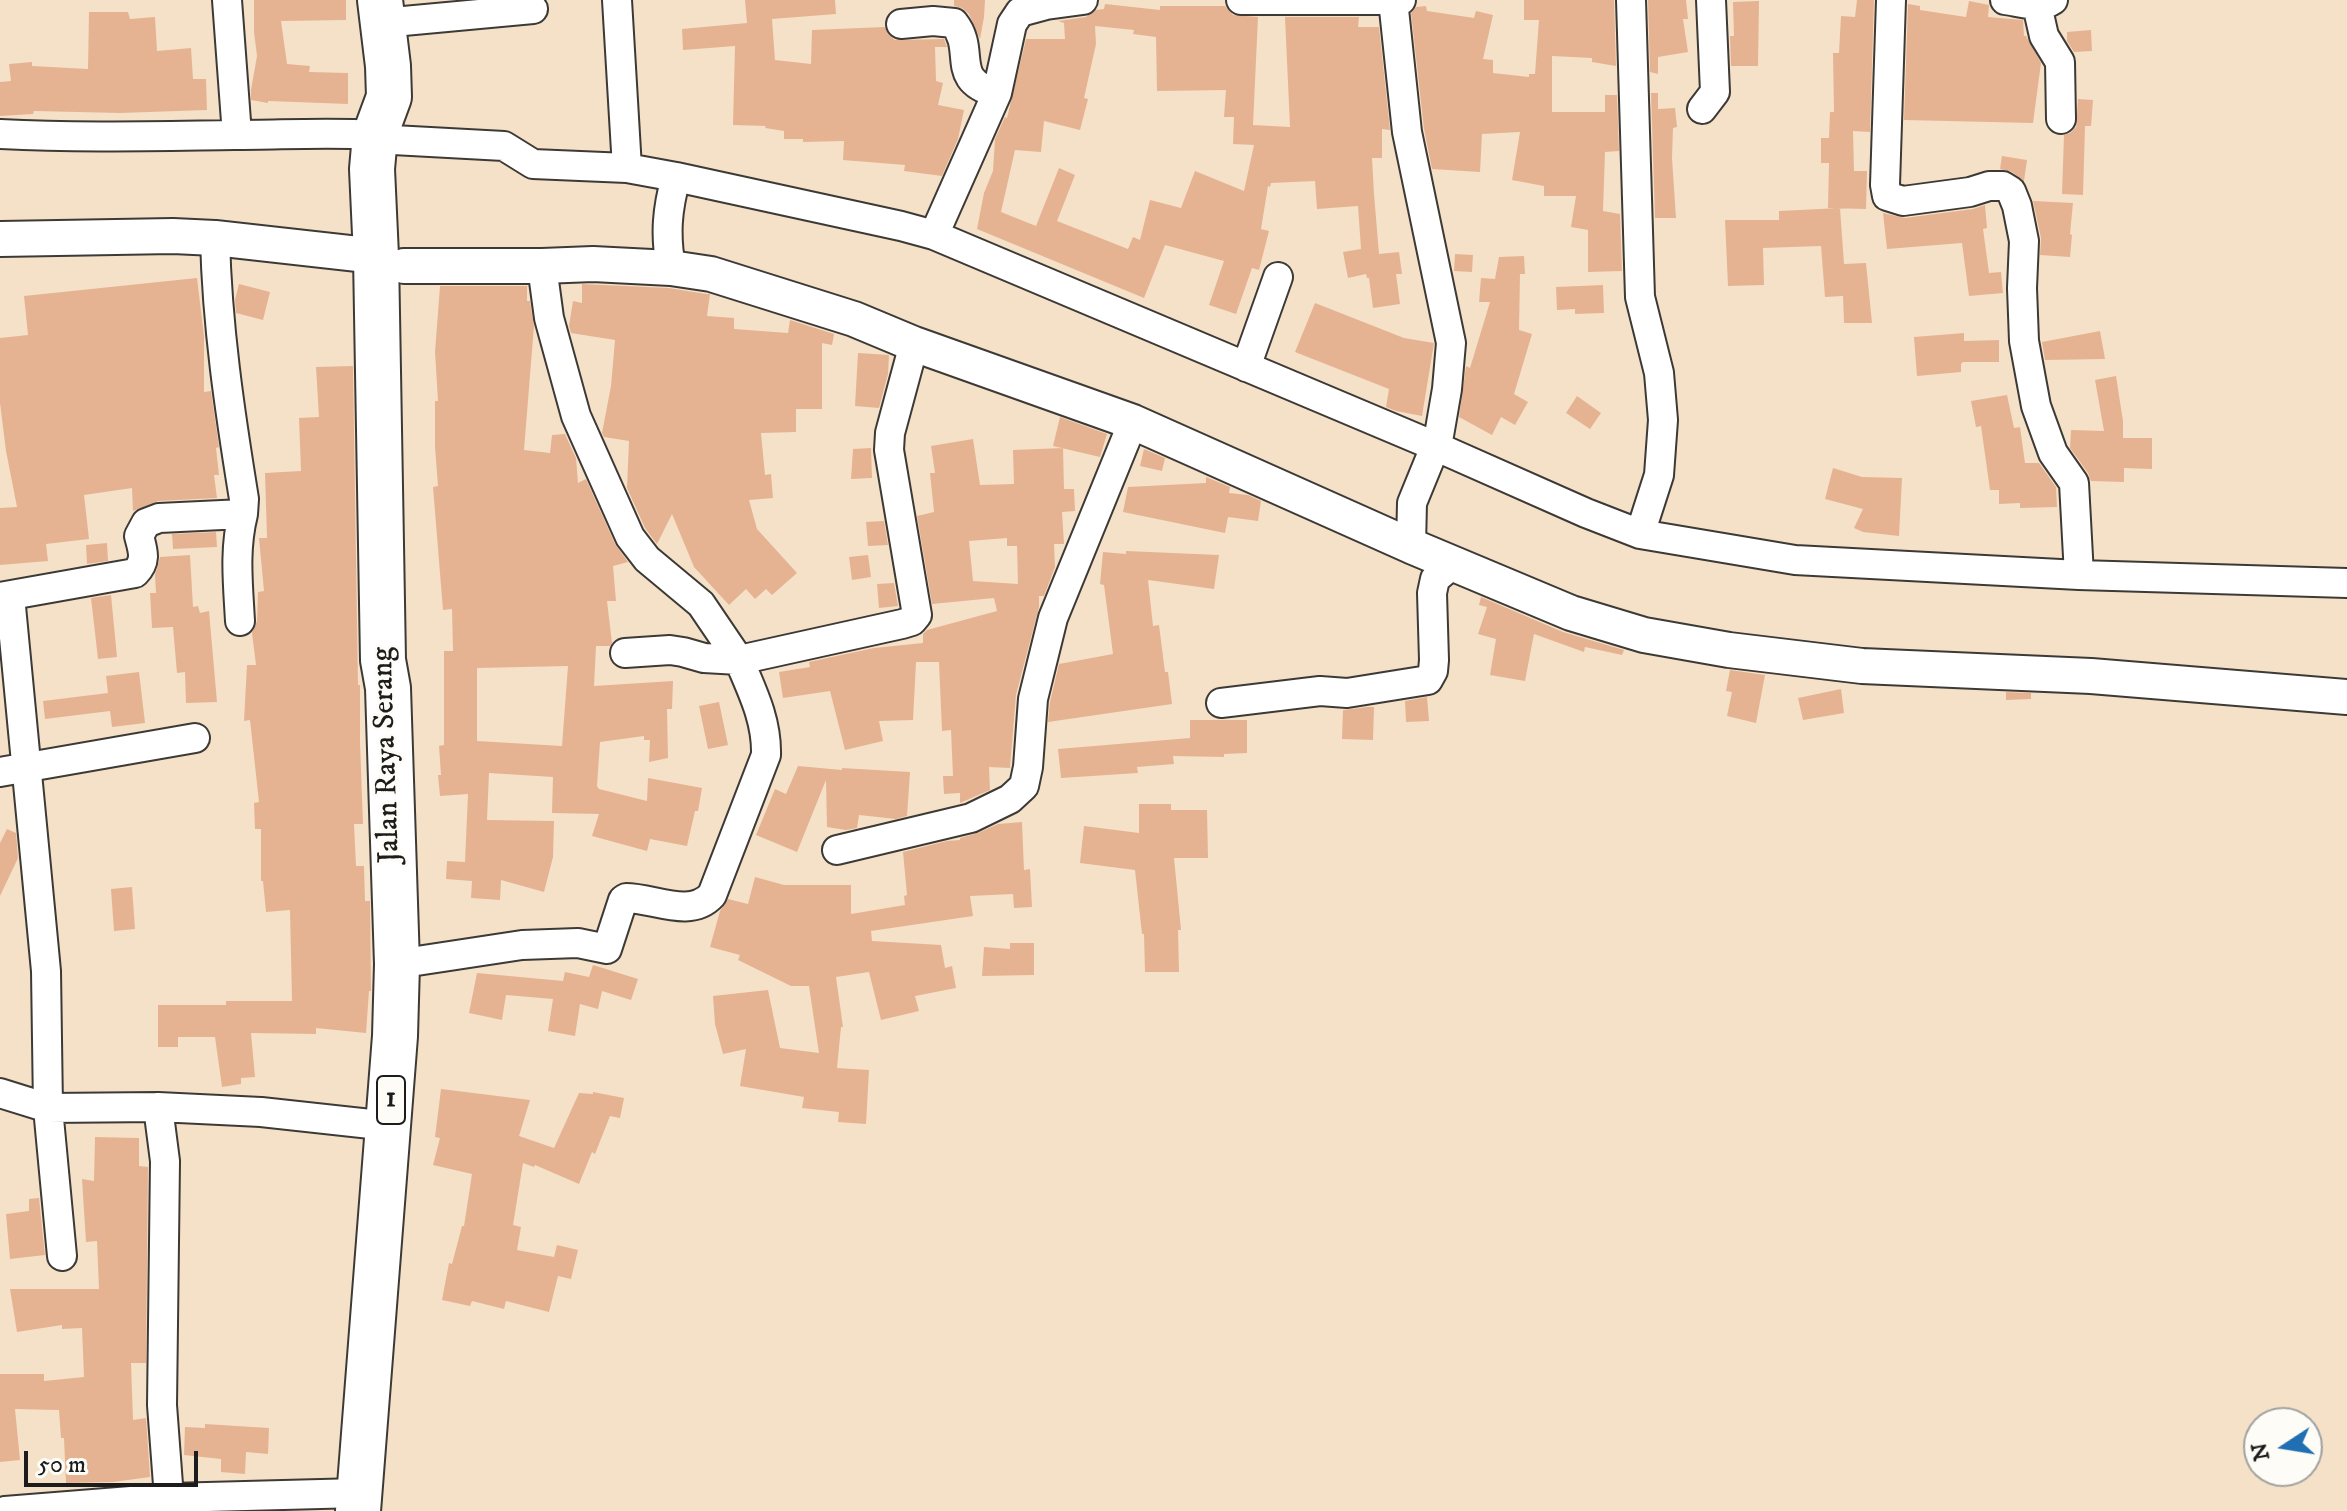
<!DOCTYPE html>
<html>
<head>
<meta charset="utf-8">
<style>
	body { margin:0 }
	#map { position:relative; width:2347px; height:1511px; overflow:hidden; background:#f5e1c8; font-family:"IM FELL DW Pica",serif }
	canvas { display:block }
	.north { position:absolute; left:2243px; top:1407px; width:80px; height:80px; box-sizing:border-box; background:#fdfcf7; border:2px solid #a3a29f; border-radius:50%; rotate:258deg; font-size:22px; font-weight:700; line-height:32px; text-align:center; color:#1c1c1c }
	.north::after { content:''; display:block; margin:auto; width:28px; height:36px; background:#1f6fb2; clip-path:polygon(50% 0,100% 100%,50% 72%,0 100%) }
	.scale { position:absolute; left:24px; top:1451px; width:174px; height:36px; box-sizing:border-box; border:4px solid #1c1c1c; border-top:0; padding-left:10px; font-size:24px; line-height:28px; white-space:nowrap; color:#1c1c1c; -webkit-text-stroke:6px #fdfcf7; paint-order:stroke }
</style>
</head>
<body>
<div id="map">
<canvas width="2347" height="1511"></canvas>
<div class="north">N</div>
<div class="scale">50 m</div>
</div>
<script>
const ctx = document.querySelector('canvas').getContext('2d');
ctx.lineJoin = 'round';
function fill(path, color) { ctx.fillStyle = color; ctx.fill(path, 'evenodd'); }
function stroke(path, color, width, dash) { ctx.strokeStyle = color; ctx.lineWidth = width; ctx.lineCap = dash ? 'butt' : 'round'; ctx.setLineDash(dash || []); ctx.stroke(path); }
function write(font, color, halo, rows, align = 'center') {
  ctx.font = font + ' "IM FELL DW Pica",serif'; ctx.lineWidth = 6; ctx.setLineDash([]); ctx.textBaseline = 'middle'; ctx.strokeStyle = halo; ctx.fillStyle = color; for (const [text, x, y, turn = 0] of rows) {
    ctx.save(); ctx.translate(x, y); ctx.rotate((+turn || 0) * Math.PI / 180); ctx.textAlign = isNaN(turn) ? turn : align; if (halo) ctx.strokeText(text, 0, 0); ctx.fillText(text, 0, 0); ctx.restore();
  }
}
const building = new Path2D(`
	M254,0h92v20l-65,1 6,43 23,2 -1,6 39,1v31l-80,-3v2l-17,-3v-10l6,-34 -3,-24z
	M745,0h90l1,14 -64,5 3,41 36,4 1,-34 73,-3 3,7 7,6 49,-1 3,8h-12l1,34 7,2 -5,22 26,5 -6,29 -16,37 -38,-5 1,-6 -62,-5 1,-19 -41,1v-3h-19v-8l-19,-3 1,-2 -33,-1 2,-79 -52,4 -1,-21 65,-6z
	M954,0h31l-1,17 -4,22 -11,-25 -7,-6 -8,-2z
	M1524,0h90l2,66 -24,-4v-4l-40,-2v56h53v-17h12l2,56 -14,1 -2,59 17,3 2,57 -34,1v-42l-17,-3 5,-31h-32v-10l-32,-6 8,-48 -38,2 -2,38 -48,-3 -8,-40 -13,-116 5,-6 10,-1 1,5 47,7 2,-7 17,4 -10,44 10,1v13l36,4v-3h6l4,-54h-15z
	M1648,0h38l2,19h-5l5,33 -30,5v17l-8,-2z
	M1857,0h17l-4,132 -17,-1 1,40h13l-1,38 -38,-1 1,-45h-8v-25h8l1,-26h4l-1,-59h6l2,-37 14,1z
	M1759,1l-1,65h-27l-1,-30h4l-1,-34z
	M1969,1l20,4 -1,12 35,3 1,16h2l15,27 -8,60 -129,-3 4,-116 12,2v4l46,7z
	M1105,4l55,6v-4h65l8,9 25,2 -5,108 37,2 -5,-110h74l-1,10h21l11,103 -8,-1v29h-10l2,36 5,60 20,-2 3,22h-6l4,30 -27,4 -4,-30h-2l-1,-4 -18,4 -5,-26 18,-3 -3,-43 -41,3 -2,-28 -44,2 -1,4 -2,-1 -7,43 8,2 -10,39 -7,-2 -16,46 -27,-9 15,-44 -59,-16 -21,53 -167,-69 7,-36 9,-22 2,-32 10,-22 2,1 19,-79h39l-1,-16 -6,-2 28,-4 10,-7 8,-1zM1095,26l39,4 -1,4 23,3 1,54 69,-1 -2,27h10l-1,27 21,1 -10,46 -49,-20 -14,37 -31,-8 -10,40 -7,-3 -5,12 -71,-28 18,-46 -16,-7 -23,58 -35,-14 14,-62 26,2 3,-31 36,9 8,-31 -4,-1 12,-54z
	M89,12h39l2,7 25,-2 2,34 34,-3 2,31h13l1,31 -87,3 -86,-2 -1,3 -33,2v-34l11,-1 -2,-17 23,-2v4l56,3z
	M2091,30l1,21 -18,1 -7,-11v-9z
	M1651,93h7v16l17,-1 2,19 -4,1 -1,30 4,60h-21z
	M2078,99l15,1 -2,26h-6l-2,69 -21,-1 2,-59 6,-2 6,-6z
	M2002,156l25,4 -3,21 -12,-9 -12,-3z
	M2033,201l40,2 -3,31 2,1 -2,22 -30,-2 1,-17z
	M1985,205l2,23 -4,1 6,44 12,-1 2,21 -34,3 -7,-53 -75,6 -4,-36 22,5 68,-9z
	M1840,208l4,56 22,-1 6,60h-28l-1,-27 -18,1 -4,-51 -58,2 1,37 -36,1 -3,-66h54v-9z
	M1455,254l18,1 -1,17 -18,-1z
	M1524,256l1,18h-5l-1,56 13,4 -18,60 14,8 -13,23 -14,-8 -9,18 -33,-18 7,-51 4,2 20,-66h-11l2,-24 14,1 4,-22z
	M197,278l7,58v56l7,-1 8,56 -3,1 3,27h-5l3,23 -59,3 -25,10 -1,-23 -48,7 5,44 -43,5 2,17 -48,4v-57l17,-1 -11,-56 -6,-48v-65l28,-3 -4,-39z
	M239,284l31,8 -7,28 -27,-7 -1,-13z
	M582,284l87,4 37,6h4l-3,22 27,2v11l54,4 2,-13 44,14 -2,11 -10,-2v66h-26v23l-35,1 4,42 6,-1 2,24 -24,2 8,29 40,44 -25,22 -6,-6 -11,10 -9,-10 -17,16 -35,-38 -22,-53 -15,30 -12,-16 -18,-40 2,-47 -25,-4 -2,-4 9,-47 4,-46 -44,-7 -2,-7 4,-25 9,2z
	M1603,285l1,28 -29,1v-5l-18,1 -1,-23z
	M440,286h87v15h3l4,25 -10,124 26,3 2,-18 13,-1 11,24 2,25 8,-4 29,65 13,18 -15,4 3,35h-9l5,42 -2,3h-14l-2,40 79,-5 -1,28h-5l1,49 -19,4 1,-22h-6v-4l-44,6 -3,44 2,3 48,12 1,-23 54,10 -4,23h-3l-8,35 -37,-7 -3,12 -55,-15 7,-22 -47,-1 1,-36 -64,-4 -2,47 67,1 -1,36 -9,35 -43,-12 -1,20 -29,-2 1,-17 -26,-2 1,-18 18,1 3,-68 -28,2 -2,-21h3l-2,-29 5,-1v-94h9l-1,-42 -9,1 -10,-123 5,-1 -3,-39v-46h3l-3,-49zM568,666l-6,80 -85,-5v-73z
	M1315,303l89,35 30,5 -12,73 -26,-5 -10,-4 3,-18 -94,-37z
	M2100,331l5,28 -60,1 -3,-18z
	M1964,333v8l35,-1v22h-36l-2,2v8l-44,4 -3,-39z
	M858,353l31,2 -1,19 -9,34 -24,-2z
	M353,366l5,319h2v57l3,82h-9l2,42h8l1,35h5l1,90h-2l-3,42 -50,-5v6l-65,-1 4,44 -14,1v6l-19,3 -7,-50h-37v10h-20v-42h68v-4h66l-2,-91 -24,2 -3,-31h-2v-52h-6l-1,-26 5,-1 -9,-82 -6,1 3,-56h9l-4,-32 5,-12 1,-29 6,-1 -5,-53h8l-2,-65 36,-2 -2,-53 20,-1 -3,-50z
	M2116,376l7,45v17h29v31l-28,-1v14l-33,-1 -3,-8 -18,-25 1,-18 33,1 -9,-51z
	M2007,395l7,33 6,-1 5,36h14l17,24 1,20 -37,1v-5l-21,1v-14h-9l-9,-64 -5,1 -5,-26z
	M1577,396l24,17 -11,16 -24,-16z
	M1060,417l47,17 -7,23 -47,-11z
	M973,439l7,46 34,-1 -1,-34 50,-2 1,41h10l1,22 -13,1 2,32h-10l1,23 -11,29h-5v11l-23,88 -6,73 -21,-1 1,23 -30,13v-10l-16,1 -1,-18h10l-2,-46 -9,1 -3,-69h-23l-3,58 -34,1 4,20 -38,9 -15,-59 -47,7 -4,-26 31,-5 -1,-5 65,-14 49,-5v-9l4,-4 70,-19 -3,-13 -62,6 -15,-88 17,-4 -4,-39h5l-4,-27zM1007,538v8h10l1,38 -45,-3 -4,-40z
	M871,448l1,30 -21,1 2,-30z
	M1144,449l21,9 -3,13 -22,-5z
	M1833,468l29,9 40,1 -3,58 -36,-4 -9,-4 9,-19 -38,-10z
	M1206,477l24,10 -1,6 19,2 13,6 -3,20 -30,-4 -3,16 -102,-21 5,-25 78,-4z
	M884,521l4,24 -20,1 -2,-24z
	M216,532l1,15 -44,2 -1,-15z
	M107,543l1,18 -21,3 -1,-19z
	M1126,551l93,4 -5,34 -66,-9 5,46 6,-1 6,47h3l4,32 -124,18 2,-20 9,-38 54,-10 -9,-69 -4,-1 3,-32 23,2z
	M190,555l3,52 5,-1 2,7 9,-2 8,91 -31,1 -1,-31 -8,1 -4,-46 -21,1 -2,-35h6l-1,-18 5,-18z
	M868,555l3,22 -19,3 -3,-23z
	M894,583l4,23 -19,2 -2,-24z
	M111,595l6,62 -19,2 -7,-61z
	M1481,597l82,35 61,18 -2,5 -37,-8 -1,5 -50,-18 -9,47 -35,-6 6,-36 -18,-5 9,-27 -8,-2z
	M1730,670l35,5 -9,48 -29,-7 5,-24 -6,-1z
	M139,672l6,51 -33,4 -2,-16 -65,8 -2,-18 65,-8 -2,-17z
	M1841,689l3,24 -41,7 -5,-22z
	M2006,692l25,1v6l-25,1z
	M1427,697l2,24 -23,1 -1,-21z
	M719,702l9,43 -20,4 -9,-43z
	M1367,707h7l-1,33 -31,-1 1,-29z
	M1190,720h57v33l-23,1v3l-51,-1 1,8 -37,3 1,6 -77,5 -3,-29 132,-11z
	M798,766l44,4v-2l68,4 -3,44 -11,3 -37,-4 -2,13 -11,2 -19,-3 -1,-47 -29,72 -41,-17 19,-46 11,5z
	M1139,804h32v6h36l1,48h-34l7,72h-3l1,42h-34l-1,-38h-2l-7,-64 -55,-7 4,-37 55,7z
	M1022,822l2,48 6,-1 2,38 -18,1 -1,-14 -43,2 3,20 -102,15 1,10 69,4 4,23 7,-2 4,22 -41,8 4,15 -38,9 -12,-48 -33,5 7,50h-2l-4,41 32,2 -3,54 -28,-2 1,-10 -37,-4 2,-11 -64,-11 6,-37 -23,5 -8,-30 -2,-28 55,-6 12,58 39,5 -10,-67h-18l-53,-26 2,-5 -30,-8 10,-36 8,-12 20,5 7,-27 29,8h67v29l54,-9 -1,-9 3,-1 -4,-43 44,-11 13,-1v-2l18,-5 20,-9z
	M7,829l9,4 2,25 -18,38v-53z
	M132,887l3,42 -21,2 -3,-42z
	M1010,943h24v32l-52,1 2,-29 26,2z
	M593,965l45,14 -7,21 -29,-9 -4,18 -18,-5 -5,32 -27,-5 5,-32 -47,-4 -4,25 -33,-7 8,-40 86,8 2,-9 24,5z
	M441,1089l89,11 -11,36 35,12 25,-55 14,1v-2l31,6 -4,20 -10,-2 -15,38 -3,-2 -13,32 -44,-19 -1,2 -11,-4 -10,62 8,2 -4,23 37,7 3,-12 21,5 -7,29 -13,-3 -9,36 -43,-11 -2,8 -32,-8 -2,5 -28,-6 7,-37 3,1 10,-38h2l8,-52 -39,-9 7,-27 -5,-1z
	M95,1137l44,1v28l9,1 -2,196h-15l2,57 13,-2 4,59 -37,5 -47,1 -2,-45h-3l-2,-28 -44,-1 5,51 -20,2v-88h44v7l40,-4 -2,-49 -20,1v-4l-45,7 -7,-43h89l-2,-48 -11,1 -4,-63 12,2z
	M39,1198l6,57 -35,4 -4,-45 23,-3v-12z
	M205,1424l64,4 -1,26 -22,-2 -1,22 -24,-2v-13l-37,-4 1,-28 20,1z`);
const minor = new Path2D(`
	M227,0l10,135
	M617,0l10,168
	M1241,0h160
	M1393,0l14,132 44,211 -4,46 -10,58 -7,12 -18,44 -1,43
	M1631,0l9,297 19,76 4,47 -4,55 -19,59
	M1891,0l-6,185 2,11 16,5 67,-9 19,-6h14l8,5 6,15 7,35 -2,47 2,53 12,65 17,47 21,30 5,92
	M2005,0c15,2 35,9 48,0
	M2037,5l7,31 16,26 1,57
	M382,23l151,-14
	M901,24l32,-3 21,2c23,29 -6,57 43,70
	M1702,109l13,-17 -4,-92
	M0,134c78,4 156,2 234,1 47,0 94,-3 141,0
	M393,140l111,6 29,18 94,4 49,9 225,49 33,9 503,212 149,66 54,21 155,26 284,15 268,8
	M934,235l63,-142 15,-69 8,-12 26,-7 37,-5
	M542,266l7,52 27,98 54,121 17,22 54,45 38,56 163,-36 10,-3 5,-6 -28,-165 1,-17 24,-89
	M671,268c-6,-34 -4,-58 5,-91
	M1246,367l32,-90
	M10,596l36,375 2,137 110,-1 103,5 128,14
	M0,597l135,-24c12,-12 8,-22 4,-37l7,-13 13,-5 84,-4 1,-15c-14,-86 -27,-173 -29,-261
	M240,621c-2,-37 -6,-71 3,-107
	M1221,703l99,-12 27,2 81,-13 5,-9 1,-11 -2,-67 3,-14 19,-16
	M0,772l195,-34
	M837,850l134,-32 39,-19 14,-13 4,-19 5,-68 20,-81 80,-196
	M397,964l125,-19 56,-2 29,6 16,-49 3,-2c28,0 64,21 86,-3l54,-140c1,-35 -14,-64 -27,-95l-35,-2 -21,-6 -13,-2 -45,3
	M0,1093l48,15 14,148
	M158,1107l7,54 -3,244 7,93
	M5,1511l164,-13 190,-5`);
const tertiary = new Path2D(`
	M0,239l173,-3 42,2 161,18
	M404,266h138l51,-2 78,4 40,6 143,45 60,25 219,78 278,124 160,67 73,22 85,15 133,16 229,10 256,21`);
const trunk = new Path2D(`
	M358,1511l37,-475 2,-72 -9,-276 -5,-28 -7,-404 -4,-87 3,-34 14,-38 -1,-31 -8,-66`);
const shields = [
	[391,1100,28]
];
const shieldNames = [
	["1",391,1100]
];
const streetNames = [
	["Jalan Raya Serang",388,755,-92]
];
fill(building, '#e5b392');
stroke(minor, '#3d3a36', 32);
stroke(tertiary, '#3d3a36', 38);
stroke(trunk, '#3d3a36', 48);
stroke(minor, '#fff', 28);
stroke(tertiary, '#fff', 34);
stroke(trunk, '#fff', 44);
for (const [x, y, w] of shields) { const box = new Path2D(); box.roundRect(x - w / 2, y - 24, w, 48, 6); ctx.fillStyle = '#fdfcf7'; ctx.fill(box); stroke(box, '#1c1c1c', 2); }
write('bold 28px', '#1c1c1c', null, shieldNames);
write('30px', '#1c1c1c', '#fdfcf7', streetNames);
</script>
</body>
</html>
